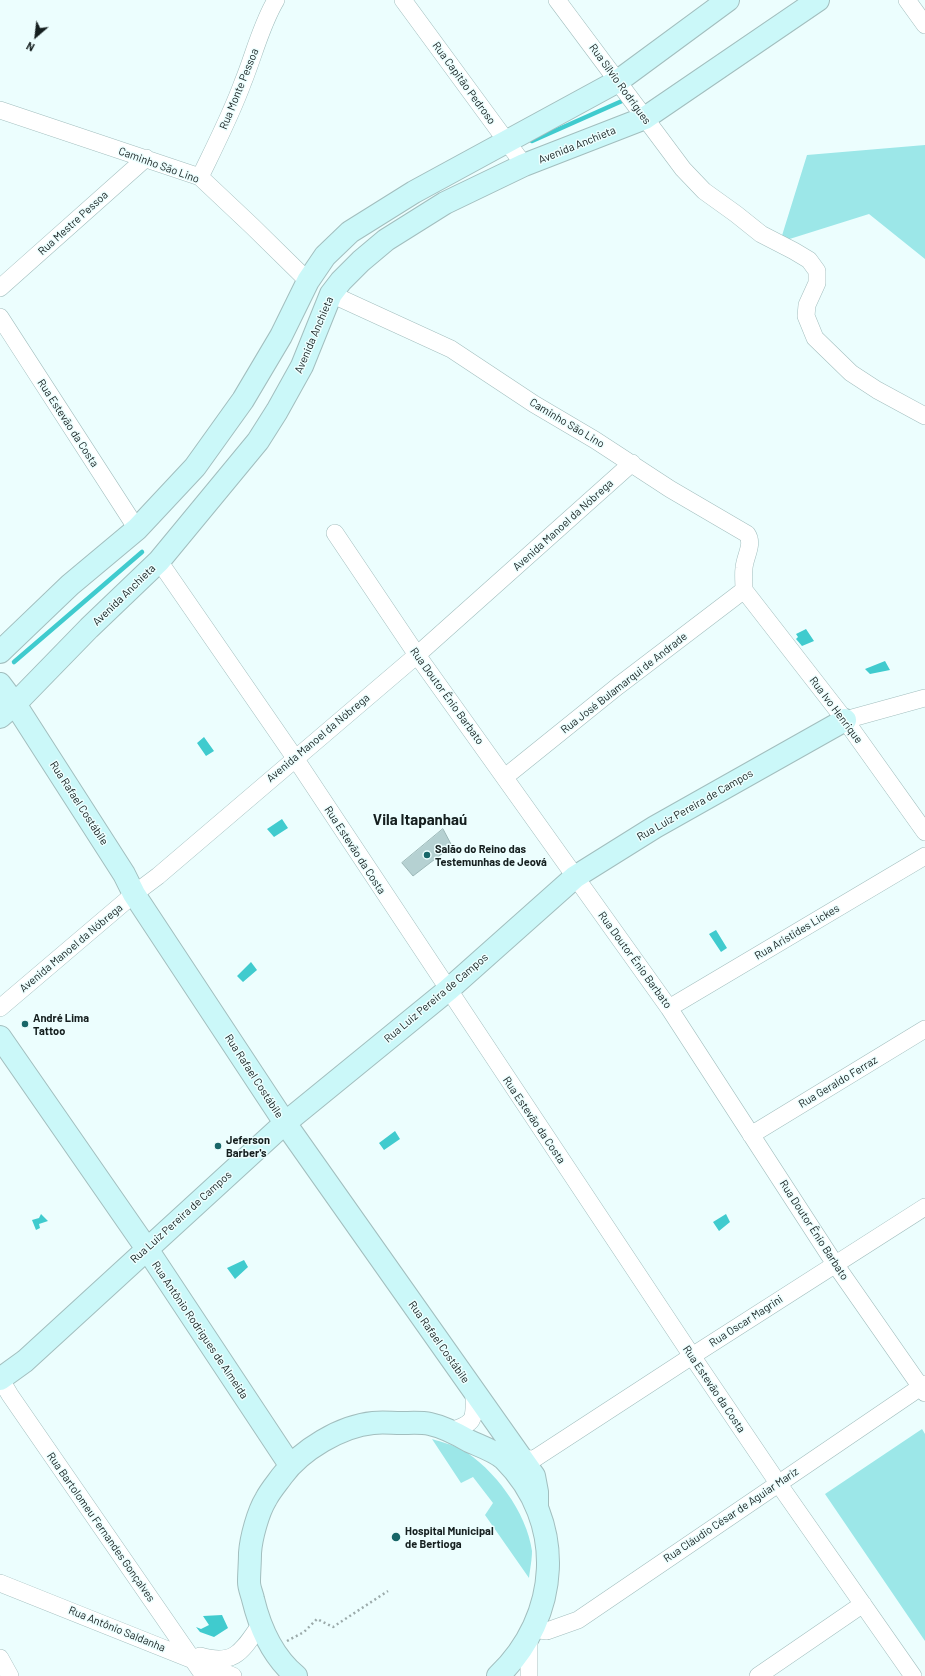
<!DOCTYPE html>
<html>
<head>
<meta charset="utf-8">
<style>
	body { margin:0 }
	#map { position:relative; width:925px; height:1676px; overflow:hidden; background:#ecfefe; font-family:Barlow,sans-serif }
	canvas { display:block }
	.north { position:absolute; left:16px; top:16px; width:40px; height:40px; -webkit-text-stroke:3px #ecfefe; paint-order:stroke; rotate:208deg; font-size:11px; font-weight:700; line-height:16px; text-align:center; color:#151f1f }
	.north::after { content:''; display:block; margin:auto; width:14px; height:18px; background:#151f1f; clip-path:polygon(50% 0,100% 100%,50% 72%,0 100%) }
</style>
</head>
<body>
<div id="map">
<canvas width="925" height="1676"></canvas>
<div class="north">N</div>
</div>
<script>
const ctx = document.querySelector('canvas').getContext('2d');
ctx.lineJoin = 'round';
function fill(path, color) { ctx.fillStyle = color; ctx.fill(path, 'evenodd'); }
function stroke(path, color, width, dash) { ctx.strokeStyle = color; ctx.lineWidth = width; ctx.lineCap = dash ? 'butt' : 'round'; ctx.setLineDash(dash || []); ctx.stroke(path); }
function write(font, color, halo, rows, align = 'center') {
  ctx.font = font + ' Barlow,sans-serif'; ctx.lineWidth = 3; ctx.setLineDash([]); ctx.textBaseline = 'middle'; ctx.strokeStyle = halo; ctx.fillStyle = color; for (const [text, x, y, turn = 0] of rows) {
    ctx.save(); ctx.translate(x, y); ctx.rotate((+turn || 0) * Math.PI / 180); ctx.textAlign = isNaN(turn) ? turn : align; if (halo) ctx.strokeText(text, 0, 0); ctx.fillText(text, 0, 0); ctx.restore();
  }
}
const green = new Path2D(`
	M925,145v114l-56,-45 -89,28 27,-87z
	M922,1429l3,5v207l-100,-147z
	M432,1439c10,3 21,6 29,10 33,19 66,64 71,102 0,8 -2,19 -3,27l-44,-63 8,-12 -20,-26 -12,6z`);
const water = new Path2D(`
	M806,629l8,12 -12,5 -6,-7 2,-2 -2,-3z
	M885,661l5,9 -20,4 -5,-5z
	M204,737l10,14 -8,5 -9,-13z
	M282,819l6,9 -14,9 -7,-8z
	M716,930l11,18 -6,4 -12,-18z
	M251,962l6,8 -14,12 -6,-6z
	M395,1131l5,8 -16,11 -5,-7z
	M41,1214l7,7 -9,3 1,4 -4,2 -4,-10 7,-2z
	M726,1214l4,8 -11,9 -6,-9z
	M244,1260l4,7 -13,12 -8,-11z
	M222,1615l6,13 -14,9 -14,-5 -4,-5 5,2 8,-4 -6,-9z`);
const stream = new Path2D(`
	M532,141l90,-40
	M14,662l128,-110`);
const building = new Path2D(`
	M443,829l9,17 -39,30 -11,-13z`);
const path = new Path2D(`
	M287,1641l17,-9 13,-13 16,8 55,-36`);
const street = new Path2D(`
	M403,0l121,165
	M557,0l126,169 21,22 32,23 25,20 33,17 15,9 8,11v12l-10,22 -1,11 9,22 36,35 26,17 48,26
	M907,0l18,25
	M0,110l200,67 52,49 56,55
	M200,177c15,-31 31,-62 43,-95 11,-27 18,-57 33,-82
	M0,288l146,-130
	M331,294l120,55 83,55 61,36 75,49 77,45c7,10 -2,22 -3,34 -1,7 0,15 0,22
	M0,317l137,212
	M335,533l82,122 252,353 166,256 90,129
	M159,561l136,197 397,598 86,127 135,193
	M744,590l101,130 80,112
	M845,720l80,-22
	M505,777l113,-91 126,-96
	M0,1008l134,-114 24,-18 259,-221 215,-192
	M669,1008l256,-152
	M751,1135l174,-106
	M0,1378l10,17 194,281
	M450,1431c28,-8 24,-14 24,-40
	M513,1458l21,1 158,-103 233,-149
	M0,1583l233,93
	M532,1629l15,2 31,-11 347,-236
	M200,1656c35,10 42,-5 60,-31
	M0,1658l10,18
	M529,1676v-40
	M758,1676l105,-72`);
const secondary = new Path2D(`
	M0,652l70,-67 67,-56 58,-62 48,-67 38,-64 27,-55 17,-25 25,-24 64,-40 204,-111 110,-81
	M0,684l15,20 109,170 10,20 151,229 249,353 3,16v16
	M0,717l15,-13 74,-76 70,-67 99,-120 19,-30 25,-45 29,-72 10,-13 20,-20 25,-21 59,-37 79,-38 121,-47 173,-118
	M0,1037l147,212 143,216
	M0,1379l25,-18 260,-238 163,-133 127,-113 80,-50 190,-107
	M296,1676c-24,-20 -36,-48 -43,-77 -1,-5 -4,-11 -4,-17 0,-9 1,-19 1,-29 1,-15 8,-41 16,-54 4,-8 11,-16 16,-23 19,-26 59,-50 91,-53 9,-1 19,0 28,0 9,0 20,-1 29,1 14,3 27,10 39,17 11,5 26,10 35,18 63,63 56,158 -6,217`);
const markers = [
	[427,855,4,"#186668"],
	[25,1024,4,"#186668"],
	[218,1146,4,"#186668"],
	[396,1537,5,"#186668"]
];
const streetNames = [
	["Rua Capitão Pedroso",464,83,54],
	["Rua Sílvio Rodrigues",620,84,54],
	["Rua Monte Pessoa",239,89,-68],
	["Avenida Anchieta",577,145,-22],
	["Caminho São Lino",159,165,20],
	["Rua Mestre Pessoa",73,223,-42],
	["Avenida Anchieta",314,335,-67],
	["Rua Estevão da Costa",68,423,57],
	["Caminho São Lino",567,423,31],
	["Avenida Manoel da Nóbrega",563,525,-42],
	["Avenida Anchieta",124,595,-44],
	["Rua José Bulamarqui de Andrade",624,683,-38],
	["Rua Doutor Ênio Barbato",447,696,54],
	["Rua Ivo Henrique",836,710,53],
	["Avenida Manoel da Nóbrega",318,738,-40],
	["Rua Rafael Costábile",79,803,57],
	["Rua Luiz Pereira de Campos",695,805,-30],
	["Rua Estevão da Costa",355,850,57],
	["Rua Aristides Lickes",797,932,-31],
	["Avenida Manoel da Nóbrega",71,948,-40],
	["Rua Doutor Ênio Barbato",635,960,54],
	["Rua Luiz Pereira de Campos",436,998,-40],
	["Rua Rafael Costábile",254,1076,57],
	["Rua Geraldo Ferraz",838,1082,-31],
	["Rua Estevão da Costa",534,1120,56],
	["Rua Luiz Pereira de Campos",181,1217,-42],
	["Rua Doutor Ênio Barbato",814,1230,57],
	["Rua Oscar Magrini",746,1321,-33],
	["Rua Antônio Rodrigues de Almeida",200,1330,56],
	["Rua Rafael Costábile",439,1342,55],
	["Rua Estevão da Costa",714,1389,56],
	["Rua Cláudio César de Aguiar Mariz",731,1515,-34],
	["Rua Bartolomeu Fernandes Gonçalves",101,1527,55],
	["Rua Antônio Saldanha",117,1629,22]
];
const poiNames = [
	["Salão do Reino das",435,849],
	["Testemunhas de Jeová",435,862],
	["André Lima",33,1018],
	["Tattoo",33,1031],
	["Jeferson",226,1140],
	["Barber's",226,1153],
	["Hospital Municipal",405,1531],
	["de Bertioga",405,1544]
];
const districtNames = [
	["Vila Itapanhaú",420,820]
];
fill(green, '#9ce7e8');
fill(water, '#40cbce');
stroke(stream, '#40cbce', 4.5);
fill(building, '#b5d1d2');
stroke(building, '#9bb7b7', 1);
stroke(street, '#a2bebe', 18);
stroke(secondary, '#a2bebe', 24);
stroke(path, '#9cabab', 2.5, [2, 3]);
stroke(street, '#fff', 17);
stroke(secondary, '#cbf8f9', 22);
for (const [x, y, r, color] of markers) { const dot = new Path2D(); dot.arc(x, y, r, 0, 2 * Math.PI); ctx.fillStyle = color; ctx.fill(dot); stroke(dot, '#ecfefe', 1.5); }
write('11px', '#151f1f', '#ecfefe', streetNames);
write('bold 11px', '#151f1f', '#ecfefe', poiNames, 'left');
write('bold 15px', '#151f1f', '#ecfefe', districtNames);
</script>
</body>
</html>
